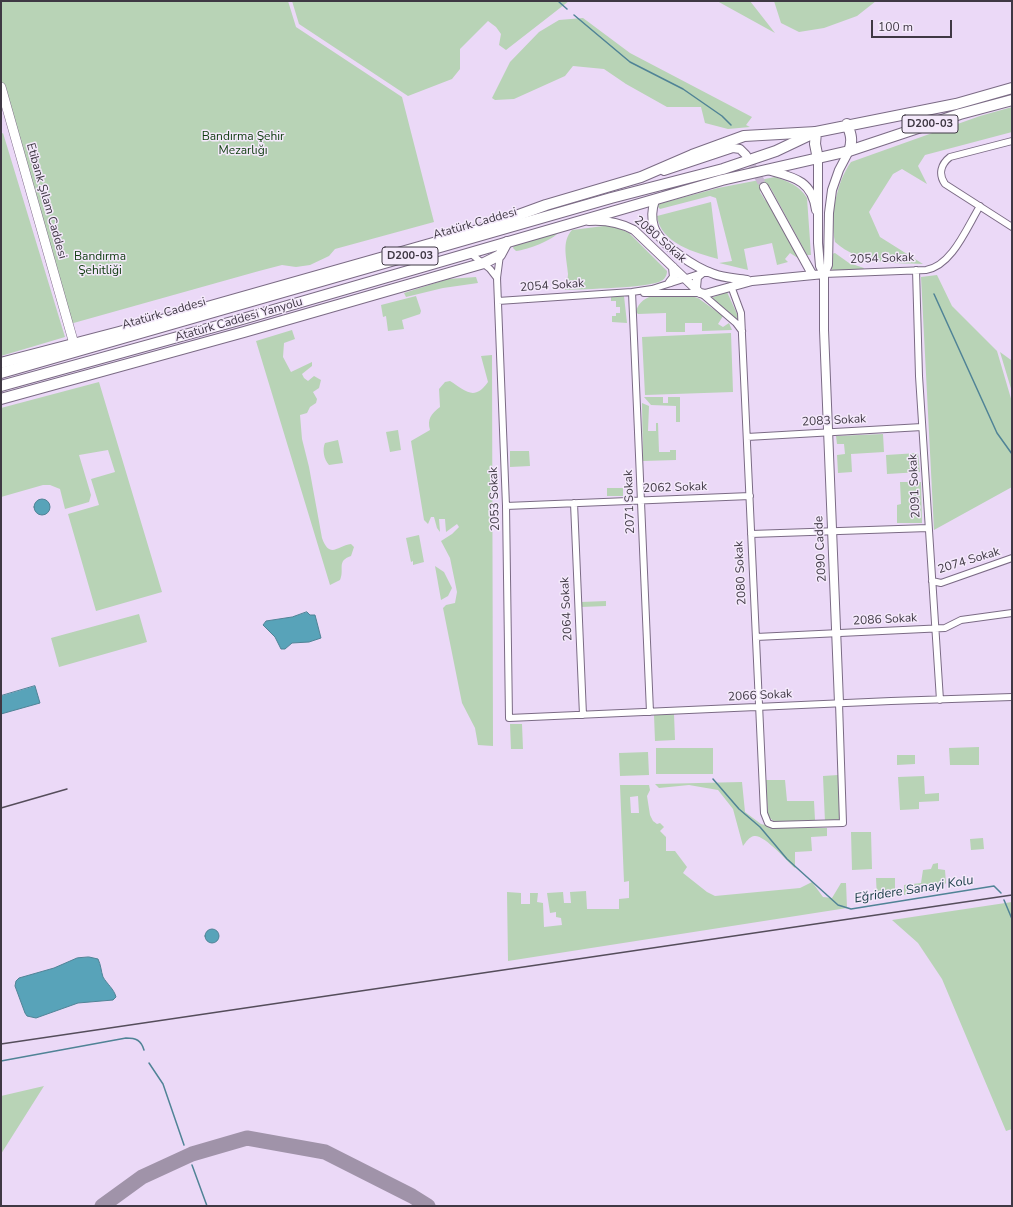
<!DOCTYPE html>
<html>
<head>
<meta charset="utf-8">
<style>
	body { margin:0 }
	#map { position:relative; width:1013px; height:1207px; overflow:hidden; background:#ebd9f7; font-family:"Nunito Sans",sans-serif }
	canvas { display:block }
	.frame { position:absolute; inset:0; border:2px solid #3f3844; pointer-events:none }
	.scale { position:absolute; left:871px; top:20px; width:81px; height:18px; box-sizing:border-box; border:2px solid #3f3844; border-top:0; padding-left:5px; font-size:12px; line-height:14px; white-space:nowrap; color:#3f3844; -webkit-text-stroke:3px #f4e9fb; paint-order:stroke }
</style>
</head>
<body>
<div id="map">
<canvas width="1013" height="1207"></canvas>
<div class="frame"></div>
<div class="scale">100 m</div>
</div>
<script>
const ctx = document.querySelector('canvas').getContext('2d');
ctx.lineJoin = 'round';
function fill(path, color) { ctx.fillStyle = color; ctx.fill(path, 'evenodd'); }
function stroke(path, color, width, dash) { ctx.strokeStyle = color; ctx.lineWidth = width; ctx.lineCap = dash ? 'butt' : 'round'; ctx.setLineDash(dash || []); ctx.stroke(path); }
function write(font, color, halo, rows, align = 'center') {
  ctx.font = font + ' "Nunito Sans",sans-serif'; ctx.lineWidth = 3; ctx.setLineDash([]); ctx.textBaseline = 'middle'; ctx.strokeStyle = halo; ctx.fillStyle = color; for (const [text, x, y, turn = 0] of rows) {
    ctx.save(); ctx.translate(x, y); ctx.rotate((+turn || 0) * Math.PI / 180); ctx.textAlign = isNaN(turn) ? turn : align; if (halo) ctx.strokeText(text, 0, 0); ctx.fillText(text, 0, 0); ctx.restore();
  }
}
const green = new Path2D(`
	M1,1h287l8,26 106,70 32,125 -99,27 -6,7 -19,9 -14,2 -14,-2 -23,6 -189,53 -69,-244z
	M292,1h277l-63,49 -7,-5 2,-11 -5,-7 -8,-6 -28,28v20l-8,10 -44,17 -109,-72z
	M717,1h33l25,32z
	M774,1h102l-19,15 -33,12 -25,4 -18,-9z
	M583,18l47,35 122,64 -6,8 4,2 -22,2 -23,-6 -4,-16h-34l-41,-23 -22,-15 -31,-3 -8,10 -51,23 -19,1 -3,-2 18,-36 29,-30 20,-12z
	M1012,107v25l-87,23 -7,11 9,18 -25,-15 -9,5 -24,38 11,25 43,27c-30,-1 -64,0 -88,-22 -5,-25 1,-59 16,-80l129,-46z
	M3,133l62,204 -64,19v-222z
	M775,177c14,5 24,8 32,21l4,57h-4l-37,-68 -3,-2 -5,2 -2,5 5,8 4,3 32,57 -11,-7 -5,6 3,3 -11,3 -5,-22 -28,6 4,21 -29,-7 13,-2 -16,-63 -6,-2 -50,13 -2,-2 1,-3 59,-16z
	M711,202l7,57c-22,-6 -58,-16 -61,-43z
	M612,225l17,8 38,38c0,4 -2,8 -6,10 -11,7 -79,8 -96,9 1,-5 3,-11 3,-16 -1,-15 -7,-32 4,-44z
	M559,232c-6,8 -32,18 -43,19l-3,-3 1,-3z
	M835,253l14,10 15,5 -1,2 -30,1 -2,-4 1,-13z
	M937,275l15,31 45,45 15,51v85l-78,43 -13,-253z
	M476,277l2,6 -35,5 -37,9 -2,-4 44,-14z
	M727,292l11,24v6l-27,-24z
	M684,294l14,4 25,18 -5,8 5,3 6,-4 3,7 -30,1v-8h-17v9h-19v-19l-28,1 -2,-2c5,-21 30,-17 48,-18z
	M416,296l5,15 -1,3 -18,6 2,9 -16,2 -2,-15 -3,1 -2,-12z
	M611,296h13l3,27 -15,-1v-6h4v-3h4v-6h-4v-6h-5z
	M292,330l3,9 -11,4 -1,14 8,15 21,-10v4l-10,8 2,4 4,3 6,-5 7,4 -2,8 -6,4 4,7 -1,4 -6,4 -3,6 -7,2 2,24 7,28 13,71c8,22 16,7 29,6l3,3 -3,9c-15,5 -6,13 -11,24l-10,5 -74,-244z
	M731,333l2,59 -88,3 -3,-58z
	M1000,352l11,8 1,32z
	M492,355l1,391 -15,-1 -3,-17 -13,-25 -19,-95 3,-3 9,-2 2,-11 -7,-34 -9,-17 11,-7 7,-7 -2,-3 -11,8 -1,-13h-6l1,13 -3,-4 -3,-11h-3l-3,7 -4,-4 -13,-79 19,-11c-3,-11 1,-16 10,-23l-1,-18 6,-7 5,-1c15,9 24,21 38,1l-7,-26z
	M99,382l63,210 -66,19 -28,-97 31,-9 -8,-26 24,-7 -7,-22 -29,5 12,40 -2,7 -24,7 -5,-20 -10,-4h-7l-42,12v-89z
	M644,397h19v6h5v-6h12v25h-4v-16l-25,-1z
	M642,403l7,3 -1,25h8v-8h2l1,29h11v-2h6v10l-33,1z
	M398,430l3,20 -11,2 -4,-20z
	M883,434l1,18 -33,2 1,18 -14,1 -1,-18 8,-1 -1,-10h-7l-1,-8z
	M338,440l5,23 -14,2c-5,-5 -7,-16 -4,-22z
	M510,451h19l1,15 -20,1z
	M918,453l2,19 -33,2 -1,-19z
	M900,482h21l1,41h-25v-18l4,-1z
	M607,488h16v8h-16z
	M419,535l5,27 -11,3v-4l-2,1 -5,-24z
	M435,566l9,6 8,16 -4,8 -7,4z
	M606,601v5l-25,1v-5z
	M139,614l8,28 -88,25 -8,-29z
	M674,714l1,26 -20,1 -1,-26z
	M510,724h12l1,25h-12z
	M979,747v18h-29l-1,-17z
	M656,748h57v26h-57z
	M648,752l1,23 -29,1 -1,-23z
	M897,755h18v9l-18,1z
	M838,775l2,46 -15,1 -2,-46z
	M924,776l1,18 14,-1v8l-20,1v7l-19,1 -2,-33z
	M766,780h19l2,21h27l1,19 -40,2 -7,-5z
	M742,782l3,30 16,12 11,3 55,1v8l-16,1 1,14 -17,1v16c-8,-7 -31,-34 -41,-32 -5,1 -8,6 -11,10l-10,-37 -15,-19 -29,-5 -30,3 -4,-4z
	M620,785h29l1,5 -3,6 3,19 3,6 4,3 3,-1 4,4 -4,4 6,6v14h9l12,16 -4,6 24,19 8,4 85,-8 12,-6 11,15 9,1 9,-15h5l1,25 -339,53 -1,-69 14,1v11h9v-11h8l-1,9 6,1 1,24 18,-2 -1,-7 -5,-1v-5l-6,1 -3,-20 16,-1 1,11h7l-1,-11 16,-1 1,18h32v-10l10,-1v-17l-5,1zM638,796l1,17h-8l-1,-16z
	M851,832h20l1,37 -20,1z
	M983,838l1,11 -13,1 -1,-11z
	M938,863v6l7,1 1,13 -4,4 -38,8v-10l17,-2 2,-13 8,-1 2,-5z
	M876,878h19v18l-18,3z
	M1012,902v227l-6,2 -64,-152 -24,-36 -26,-23z
	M44,1086l-43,68v-58z`);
const water = new Path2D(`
	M34 507a8 8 0 1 1 16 0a8 8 0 1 1-16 0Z
	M307,612l3,3h5l6,23 -12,4 -17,1 -7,6h-4l-6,-12 -12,-12 3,-4 26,-4z
	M35,686l5,17 -39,11v-18z
	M205 936a7 7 0 1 1 14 0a7 7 0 1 1-14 0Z
	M89,957l9,2c3,6 3,12 5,18 4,7 11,12 13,20l-3,3 -35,3 -42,15 -9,-2 -2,-3 -10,-27 1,-5 3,-3 35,-10 23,-10z`);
const stream = new Path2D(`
	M558,1l9,8
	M574,15l56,47 53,27 39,27 9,9
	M934,294l63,139 15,21
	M713,779l26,30 21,18 27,32 51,46 13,4 143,-23 7,7
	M1004,900l8,19
	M1,1061l125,-23c10,0 15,2 18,12
	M149,1063l14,21 21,61
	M192,1165l15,41`);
const taxiway = new Path2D(`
	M102,1206l40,-29 50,-23 55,-16 78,14 87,44 16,10`);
const tertiaryTunnel = new Path2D(`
	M746,155l18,32`);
const minor = new Path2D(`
	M1012,141l-62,16c-9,7 -12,17 -5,27l67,43
	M470,253l20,16 7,9
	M500,255l-3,23 9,228 3,212 382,-17 121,-4
	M916,270l3,106 21,324
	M824,274l102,-4c26,-4 41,-43 54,-64
	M731,286l10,27 23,500 4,10 5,2 70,-2 -4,-120
	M632,292l18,420
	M644,293h56
	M701,293l35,30 6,8
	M498,301l134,-9 20,-3 47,-15
	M747,437l175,-10
	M574,503l9,212
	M506,506l244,-10
	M751,534l177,-6
	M932,581l9,2 71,-25
	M756,637l189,-9 16,-8 51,-7`);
const tertiary = new Path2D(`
	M818,159v84l2,23 4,8
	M767,170c25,7 45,9 49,40
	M664,171l69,-23 7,1 6,6
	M764,187l48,87
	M655,200c-3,9 -4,18 -1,27 6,18 42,41 60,47 10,4 22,4 33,6
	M589,221c16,-1 30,1 45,9l66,63 5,1 47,-13 72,-7
	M670,282l4,-5 -1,-10
	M696,288l1,-11 6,-5h6
	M839,703l-15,-373v-56l4,-9 1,-52 3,-23 7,-20 10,-19`);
const secondary = new Path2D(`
	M1,87l73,257`);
const primary = new Path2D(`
	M1,363l118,-31 353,-100 74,-27 95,-28 51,-22 52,-19 72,-4
	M1,399l243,-67 240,-69 16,-8 7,-13`);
const trunk = new Path2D(`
	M847,124c4,10 6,17 2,27
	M816,132l-1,12 3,15
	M1,373l610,-175 112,-29 53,-18 40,-19 140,-28 56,-16
	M1,386l238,-66 483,-140 127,-29 111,-37 52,-14`);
const rail = new Path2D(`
	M1,808l66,-19
	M1,1044l1011,-149`);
const shields = [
	[930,124,56],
	[410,256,56]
];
const shieldNames = [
	["D200-03",930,124],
	["D200-03",410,256]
];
const parkNames = [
	["Bandırma Şehir",243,137],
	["Mezarlığı",243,151],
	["Bandırma",100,257],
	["Şehitliği",100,271]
];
const streetNames = [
	["Etibank Şılam Caddesi",46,201,74],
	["Atatürk Caddesi",475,224,-16],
	["2080 Sokak",660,240,41],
	["2054 Sokak",882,259,-2],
	["2054 Sokak",552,286,-4],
	["Atatürk Caddesi",164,314,-16],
	["Atatürk Caddesi Yanyolu",239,320,-16],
	["2083 Sokak",834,421,-3],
	["2091 Sokak",915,486,-93],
	["2062 Sokak",675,488,-2],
	["2053 Sokak",495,499,-92],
	["2071 Sokak",630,502,-92],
	["2090 Cadde",821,549,-93],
	["2074 Sokak",969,561,-17],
	["2080 Sokak",741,573,-93],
	["2064 Sokak",567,609,-93],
	["2086 Sokak",885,620,-3],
	["2066 Sokak",760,696,-3]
];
const waterNames = [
	["Eğridere Sanayi Kolu",914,890,-9]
];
fill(green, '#b8d3b6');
fill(water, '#58a3b9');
stroke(water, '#508396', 1);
stroke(stream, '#508396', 1.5);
stroke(taxiway, '#a093a9', 15);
stroke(tertiaryTunnel, '#c9b9d3', 8, [8, 4]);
stroke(minor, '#7b6b85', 8);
stroke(tertiary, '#7b6b85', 10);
stroke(secondary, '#7b6b85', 10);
stroke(primary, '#7b6b85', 12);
stroke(trunk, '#7b6b85', 12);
stroke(minor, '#fff', 6);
stroke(tertiary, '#fff', 8);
stroke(secondary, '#fff', 9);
stroke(primary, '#fff', 10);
stroke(trunk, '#fff', 10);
stroke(rail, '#554d5b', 1.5);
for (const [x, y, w] of shields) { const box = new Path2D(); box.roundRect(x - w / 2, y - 9, w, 18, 3); ctx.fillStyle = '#f4e9fb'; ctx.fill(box); stroke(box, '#3f3844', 1); }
write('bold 11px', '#3f3844', null, shieldNames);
write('12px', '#0d3b0d', '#f4e9fb', parkNames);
write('12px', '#3f3844', '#f4e9fb', streetNames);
write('italic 13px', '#1a3d47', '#f4e9fb', waterNames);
</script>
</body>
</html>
